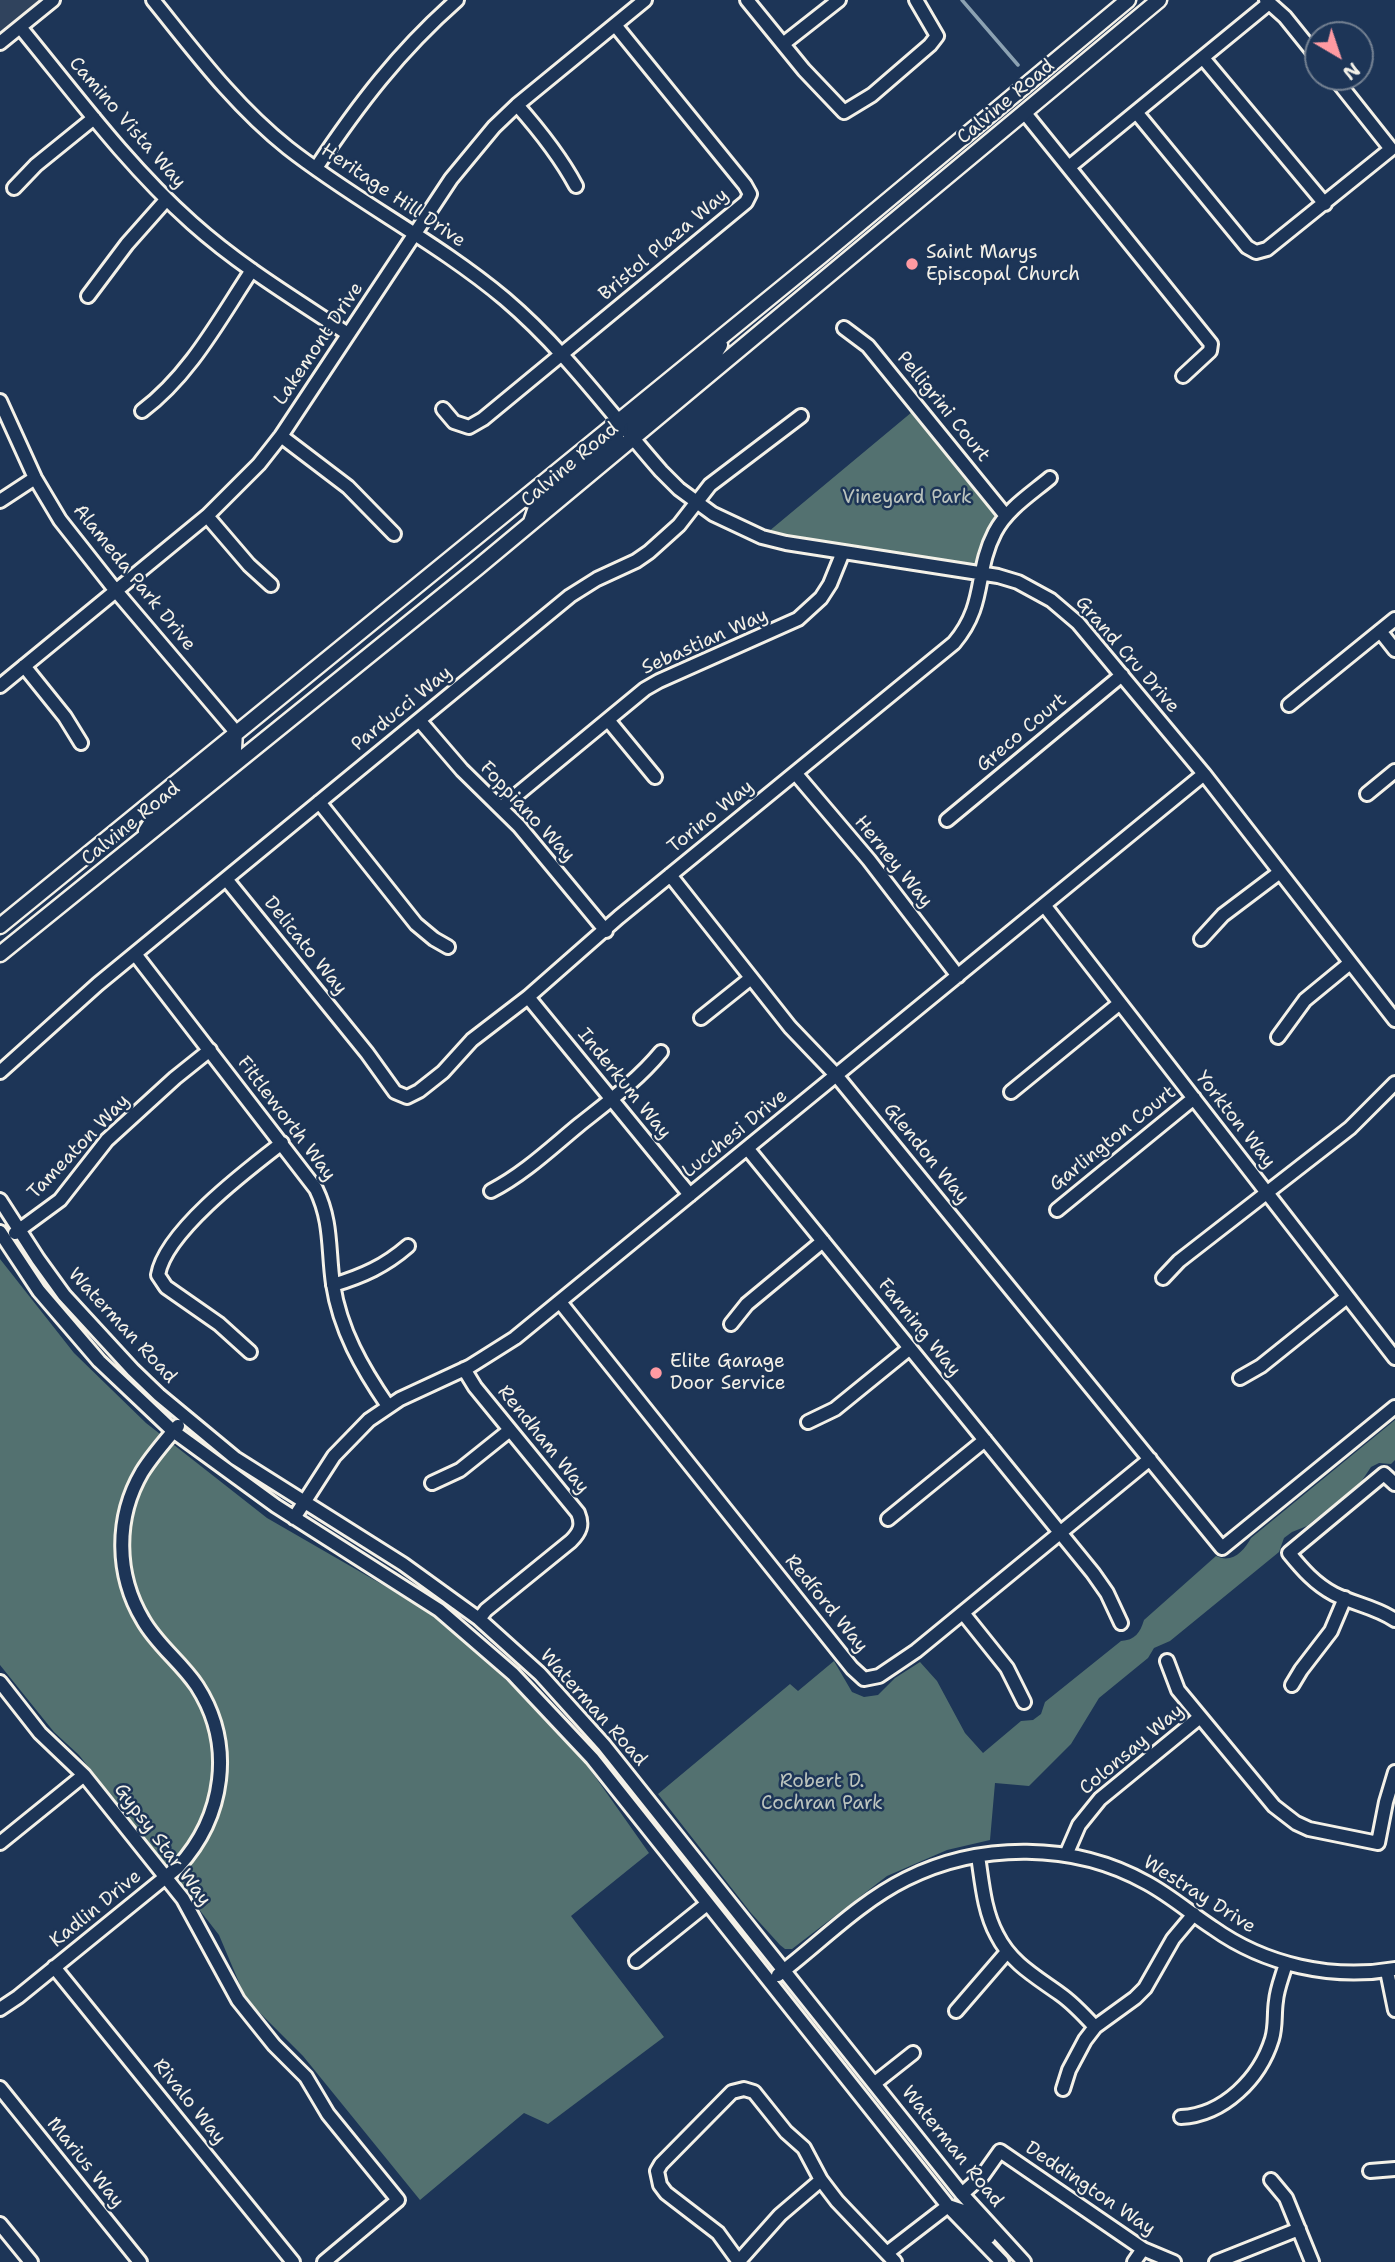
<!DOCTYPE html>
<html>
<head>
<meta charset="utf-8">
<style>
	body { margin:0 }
	#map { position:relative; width:1395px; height:2262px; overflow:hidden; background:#1d3557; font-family:"Shantell Sans",sans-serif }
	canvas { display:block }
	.north { position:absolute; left:1304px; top:21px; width:70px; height:70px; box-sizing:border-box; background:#1d3557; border:2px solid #738091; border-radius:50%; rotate:141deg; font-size:19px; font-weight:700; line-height:28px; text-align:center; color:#f4f1e8 }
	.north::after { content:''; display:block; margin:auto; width:24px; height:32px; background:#ff9aa2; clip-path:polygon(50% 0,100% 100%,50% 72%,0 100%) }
</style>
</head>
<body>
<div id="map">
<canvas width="1395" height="2262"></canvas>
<div class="north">N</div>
</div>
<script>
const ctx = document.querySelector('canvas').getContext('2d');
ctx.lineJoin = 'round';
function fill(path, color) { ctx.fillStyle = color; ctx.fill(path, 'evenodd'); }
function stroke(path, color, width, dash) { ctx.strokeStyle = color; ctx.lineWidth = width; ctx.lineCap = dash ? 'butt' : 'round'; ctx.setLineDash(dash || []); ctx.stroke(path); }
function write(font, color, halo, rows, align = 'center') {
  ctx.font = font + ' "Shantell Sans",sans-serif'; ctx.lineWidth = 5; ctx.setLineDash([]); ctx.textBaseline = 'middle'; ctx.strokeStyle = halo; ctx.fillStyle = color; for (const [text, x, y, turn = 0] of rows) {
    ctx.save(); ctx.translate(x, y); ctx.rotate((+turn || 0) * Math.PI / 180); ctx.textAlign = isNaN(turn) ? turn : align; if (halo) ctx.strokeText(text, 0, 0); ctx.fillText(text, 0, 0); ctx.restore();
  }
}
const built = new Path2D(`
	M0,0h43l-43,34z`);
const green = new Path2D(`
	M918,407l88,109 -24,57 -220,-36z
	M0,1259l74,94 72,70 121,95 175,101 128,122 79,112 -78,63 93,121 -116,87 -24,-11 -104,87 -117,-144 -57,-57 -27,-64 -140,-180 -25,-23 -54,-67z
	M1395,1420v40l-4,4 -12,-1 -8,4 -10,15 -54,44 -15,6 -8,6 -5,14 -109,89 -16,7 -6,10 -49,40 -28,46 -42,42 -34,-3 -5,57 -43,10 -60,26 -95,73h-7l-5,-4 -29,-32 -93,-119 132,-110 8,7 36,-30 18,31 12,5 14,-2 17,-17 25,-16 17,19 28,52 18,20 38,-32 12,-1 8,-6 4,-12 76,-61c14,-1 19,-8 23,-21l72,-64c16,8 28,-5 35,-18z`);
const stream = new Path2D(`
	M962,0l56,65`);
const minor = new Path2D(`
	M153,0c42,52 82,106 135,148 69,54 149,94 217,151 60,51 105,114 156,172l18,18 34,25 49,23 24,6 212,33 20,6 33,18 27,23 126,151 191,246
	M747,0l57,70 40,42 28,-17 58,-50 7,-9 -21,-36
	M1266,0l19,17 33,41
	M20,27c55,67 107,138 172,196 48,43 103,76 156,111
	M0,43l53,-43
	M783,44l56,-44
	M1203,58l122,146
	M517,105c23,26 43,51 59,81
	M1024,112l187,232 -1,7 -27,25
	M1136,112l111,135 9,5 11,-3 124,-100 -57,-72
	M1069,167l200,-164
	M316,168c42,-63 83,-117 141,-168
	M14,188l22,-23 58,-47
	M88,296l39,-52 39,-44
	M844,328l24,18 138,170
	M0,401l35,77 25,42 56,71 119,140
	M443,409l11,13 15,5 14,-8 263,-217 4,-8 -5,-9 -130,-160
	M142,411c48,-36 77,-91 110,-141
	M281,436l67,51 46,47
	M0,501l35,-23
	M207,516l42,49 22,20
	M1380,631l15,19
	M24,666l41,51 16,26
	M0,686l207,-170 52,-52 22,-28 170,-257 43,-52 23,-22 128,-105
	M1289,705l106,-86
	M419,720l43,50 57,56 87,105
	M608,720l47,57
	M796,774l73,86 89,116
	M1367,794l28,-23
	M319,802l97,122 18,15 14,8
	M502,807l143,-118 14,-8 139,-62 23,-21 9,-14 13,-32
	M947,820l175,-145
	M670,875l120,152 46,48 386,473 173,-141
	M226,879l141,174 28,39 12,5 12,-6 24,-19 29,-32 56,-43 91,-80 335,-274c33,-39 20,-71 41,-111 12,-23 36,-38 55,-54
	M1044,905l351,453
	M1201,939l22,-24 57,-43
	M135,954l181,235c16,33 12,60 17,95 7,46 29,84 55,122
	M528,997l162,198
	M701,1018l50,-40
	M1278,1037l27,-37 45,-37
	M0,1072l98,-88 472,-388 27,-17 39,-18 13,-9 30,-27 31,-40 91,-69
	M1011,1092l109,-89
	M747,1148l346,425 14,20 14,30
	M491,1191c33,-17 60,-43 88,-66 29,-23 59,-45 82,-73
	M0,1200l38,59 26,36 69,75 26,25 76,63 168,106 76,55 61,55 64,71 358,449 62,68
	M1057,1210l137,-112
	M0,1232l39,59 60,70 74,70 103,75 163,104 74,64 79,84 356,448 54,56
	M15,1233l45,-33 47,-60 68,-62 35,-28
	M1163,1278l16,-17 171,-133 45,-45
	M333,1285c30,-9 52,-19 75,-39
	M560,1302l292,366 12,11 15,-3 37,-25 234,-192
	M731,1324l16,-20 76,-63
	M250,1352l-31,-28 -53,-37 -8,-12c7,-43 89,-105 124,-132
	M464,1369l11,18 103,126c5,12 2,19 -7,28l-85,69 -7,9
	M1240,1378l21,-12 86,-69
	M808,1422l27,-13 75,-61
	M432,1483l28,-13 50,-40
	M1395,1484l-11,-10 -95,79c13,16 26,31 45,41 20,10 42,13 61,26
	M294,1518l40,-62 35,-36 31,-21 69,-32 46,-29 689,-564
	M888,1519l97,-79
	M963,1613l44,55 17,34
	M1167,1661l11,29 96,116 22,17 13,6 69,14 8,-41 9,-30
	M0,1682l40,51 44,42 99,124 55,101 36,45 32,32 22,37 70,86 -74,62
	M1292,1685l9,-15 30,-39 14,-33
	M0,1843l84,-68
	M1066,1855l13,-30 21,-26 100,-82
	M978,1856c4,26 6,55 19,79 14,28 38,41 63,59 13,9 24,21 35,33
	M636,1961l71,-57
	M54,1967l239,295
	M1387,1971l8,39
	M778,1975c42,-32 80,-72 128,-96 74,-37 168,-37 241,4 24,13 43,30 66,45 52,37 119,52 182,41
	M0,2009l18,-12 160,-130c46,-50 57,-122 19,-181 -16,-24 -40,-41 -54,-66 -27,-45 -28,-102 -1,-148 10,-16 23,-31 36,-46
	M956,2011l51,-59
	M875,2083l38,-30
	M0,2088l140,174
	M1063,2089l6,-19 16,-30 10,-13 40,-29 10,-10 28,-49 21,-25
	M1181,2117c43,-2 79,-39 91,-78 4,-13 2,-26 4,-38 1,-13 7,-26 10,-38
	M1370,2171l25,-2
	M1271,2180l15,18 26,64
	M962,2194l21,-19 17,-24 143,98 31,13
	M0,2224l31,38
	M887,2253l61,-47 15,5 26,26
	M739,2261l41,-46 41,-35
	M739,2262l-21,-29 -52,-40 -6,-8 -3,-14 4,-7 71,-72 12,-3 10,3 32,40 18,16 17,32 16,21 58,61
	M1134,2262l9,-13
	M1216,2262l83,-33`);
const major = new Path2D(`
	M634,437l1,-19 80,-65 5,-8
	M531,522l8,-23 77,-63 3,-17
	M146,831l11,-17 77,-65 1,-18
	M0,926l821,-670 307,-256
	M0,954l477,-386 682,-568`);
const markers = [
	[912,264,7,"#ff9aa2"],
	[656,1373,7,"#ff9aa2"]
];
const streetNames = [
	["Calvine Road",1006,102,-40],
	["Camino Vista Way",127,123,49],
	["Heritage Hill Drive",393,196,34],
	["Bristol Plaza Way",664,245,-40],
	["Lakemont Drive",319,344,-56],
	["Pelligrini Court",943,407,51],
	["Calvine Road",570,465,-40],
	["Alameda Park Drive",134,578,51],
	["Sebastian Way",705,642,-24],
	["Grand Cru Drive",1127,655,49],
	["Parducci Way",402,709,-39],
	["Greco Court",1022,733,-40],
	["Foppiano Way",527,812,47],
	["Torino Way",711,817,-39],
	["Calvine Road",131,824,-39],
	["Herney Way",893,862,51],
	["Delicato Way",305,946,51],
	["Inderkum Way",624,1084,51],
	["Fittleworth Way",286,1119,53],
	["Yorkton Way",1235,1120,52],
	["Lucchesi Drive",735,1134,-39],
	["Garlington Court",1113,1139,-39],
	["Tameaton Way",79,1147,-46],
	["Glendon Way",926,1154,51],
	["Waterman Road",122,1326,47],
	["Fanning Way",919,1328,51],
	["Rendham Way",543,1440,51],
	["Redford Way",826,1604,51],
	["Waterman Road",593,1708,48],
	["Colonsay Way",1132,1750,-40],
	["Gypsy Star Way",162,1845,53],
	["Westray Drive",1199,1895,32],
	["Kadlin Drive",96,1909,-39],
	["Rivalo Way",189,2102,51],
	["Waterman Road",952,2147,51],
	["Marius Way",85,2163,51],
	["Deddington Way",1090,2189,34]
];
const poiNames = [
	["Saint Marys",926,253],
	["Episcopal Church",926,275],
	["Elite Garage",670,1362],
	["Door Service",670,1384]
];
const parkNames = [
	["Vineyard Park",907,498],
	["Robert D.",822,1782],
	["Cochran Park",822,1804]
];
fill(built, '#30435d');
fill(green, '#537170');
stroke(stream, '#8ca2b2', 3.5);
stroke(minor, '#f4f1e8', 18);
stroke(major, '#f4f1e8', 19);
stroke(minor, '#1d3557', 12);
stroke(major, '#1d3557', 14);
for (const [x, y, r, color] of markers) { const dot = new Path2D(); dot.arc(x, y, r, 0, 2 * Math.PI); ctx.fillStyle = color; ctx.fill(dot); stroke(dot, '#1d3557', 2.5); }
write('19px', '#f4f1e8', '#1d3557', streetNames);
write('19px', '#f4f1e8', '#1d3557', poiNames, 'left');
write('19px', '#bcc4be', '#1d3557', parkNames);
</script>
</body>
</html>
